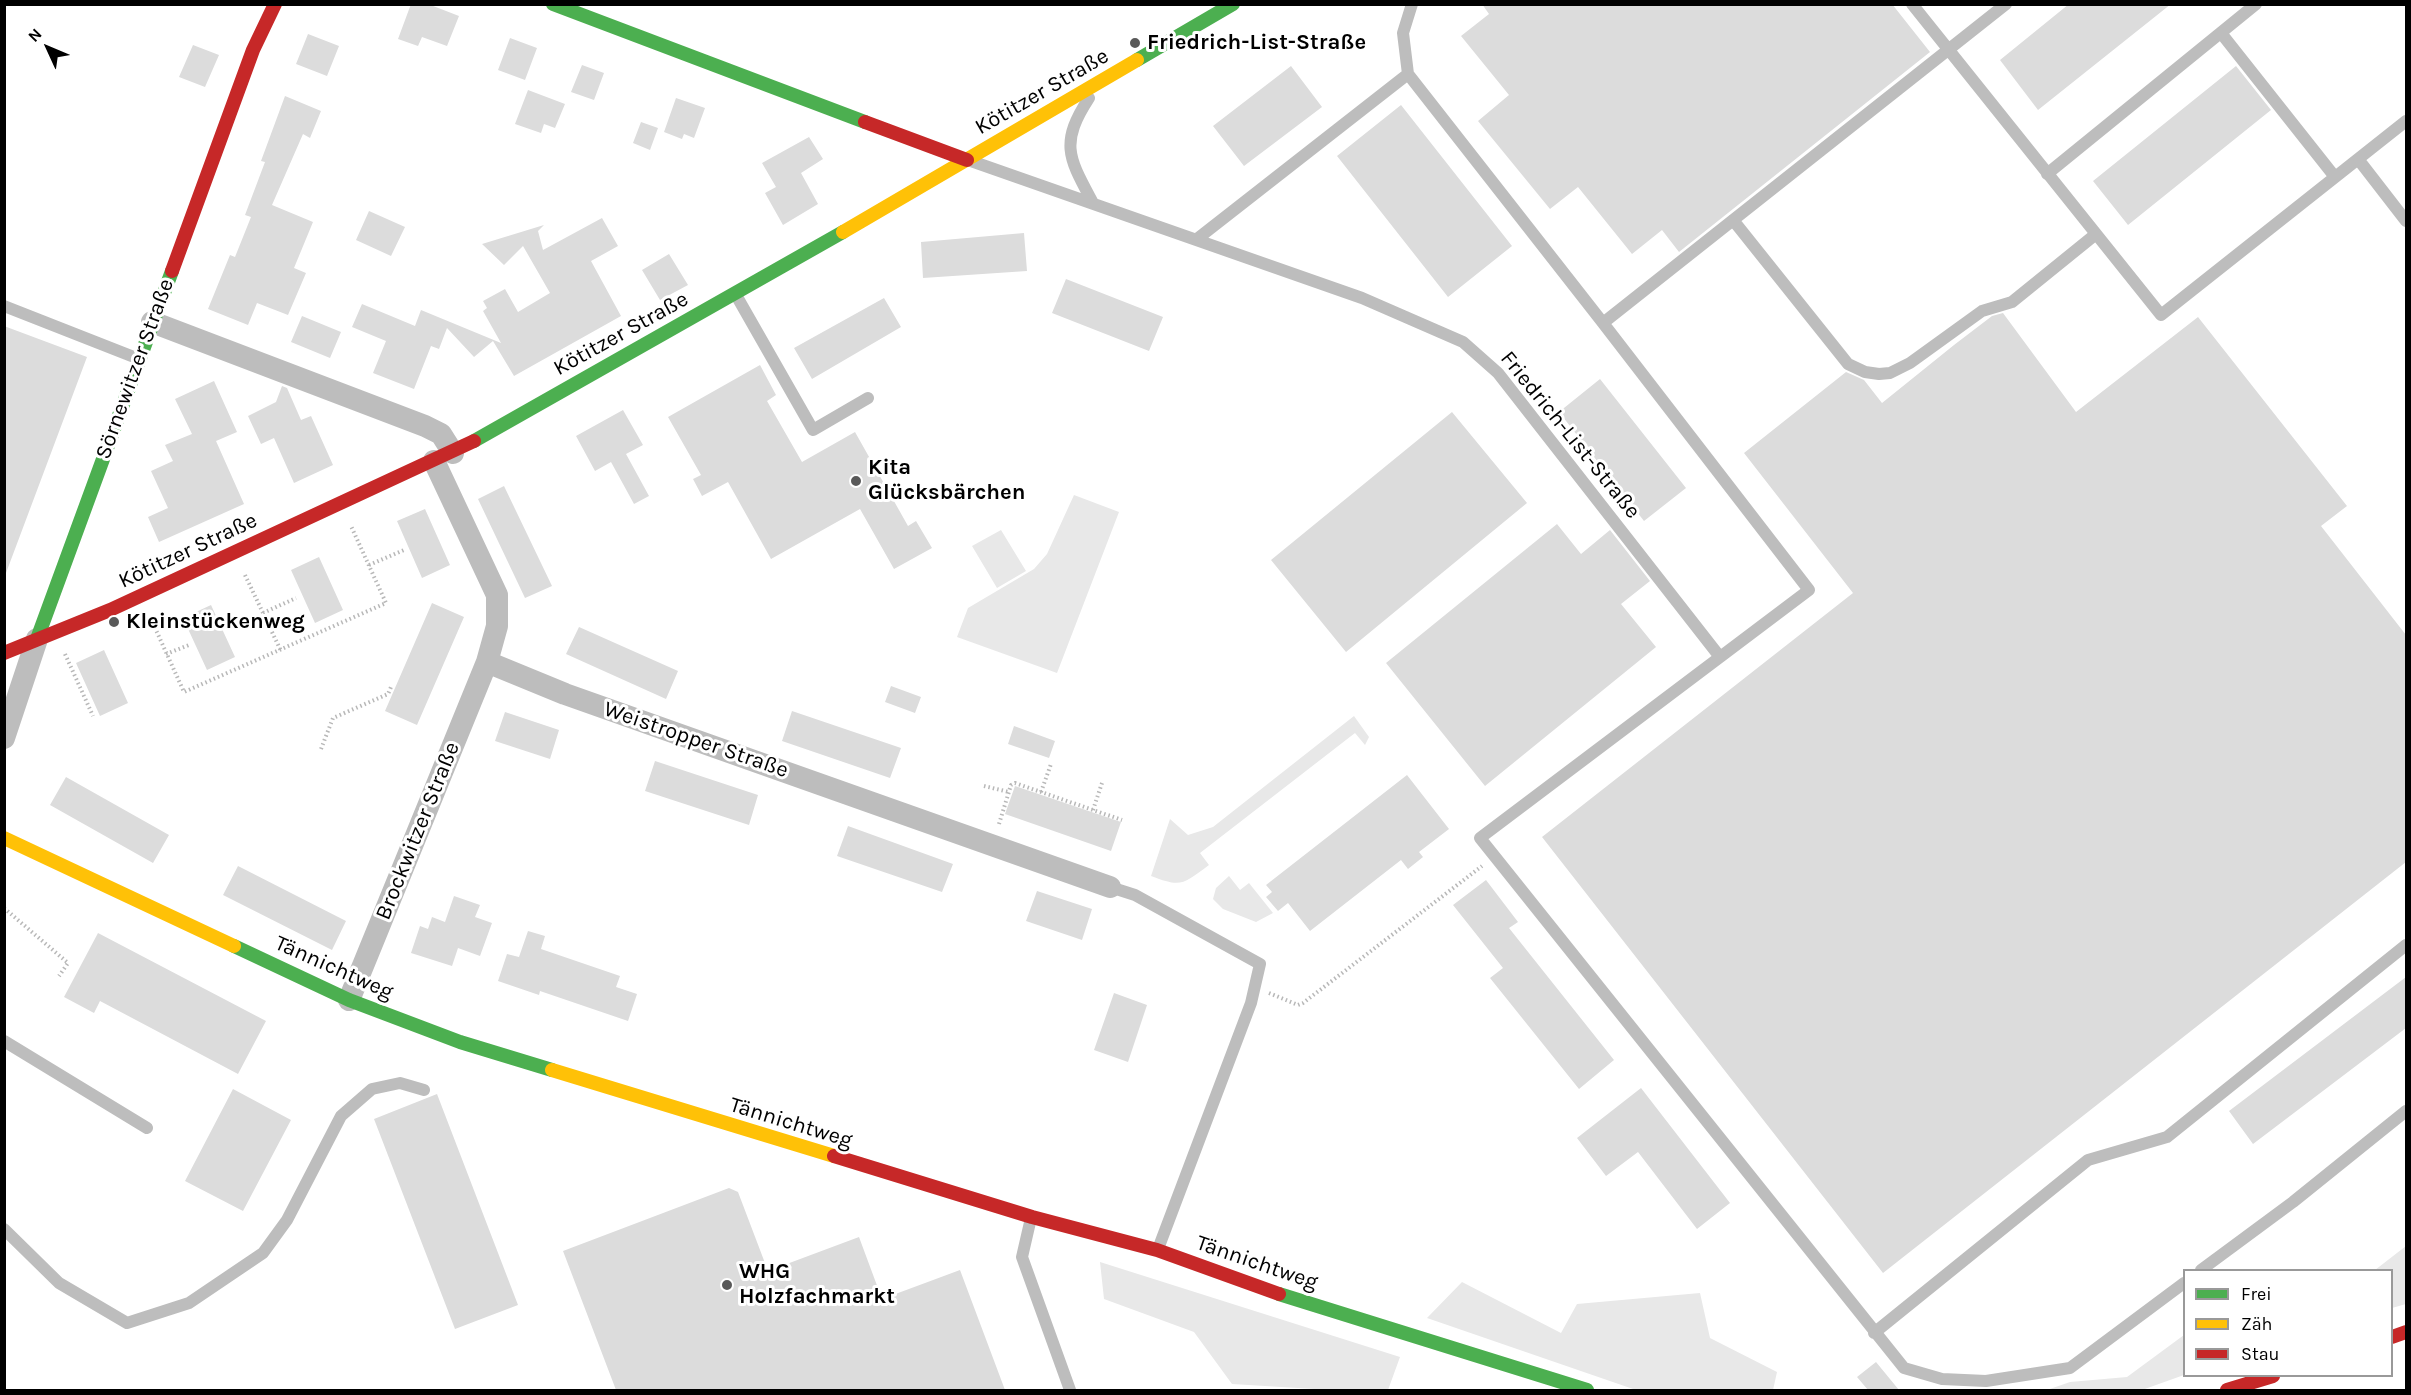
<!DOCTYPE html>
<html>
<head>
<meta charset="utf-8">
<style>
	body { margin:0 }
	#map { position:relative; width:2411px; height:1395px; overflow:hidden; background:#fff; font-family:Karla,sans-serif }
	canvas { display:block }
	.frame { position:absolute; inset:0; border:6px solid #000; pointer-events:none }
	.legend { position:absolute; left:2183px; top:1269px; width:210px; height:108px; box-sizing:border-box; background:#fff; border:2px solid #999; margin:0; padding:8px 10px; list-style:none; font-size:18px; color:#000 }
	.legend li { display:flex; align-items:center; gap:12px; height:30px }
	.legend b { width:30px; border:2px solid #999 }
	.north { position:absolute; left:18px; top:18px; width:60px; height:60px; -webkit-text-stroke:4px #fff; paint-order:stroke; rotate:314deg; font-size:16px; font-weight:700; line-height:24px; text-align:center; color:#000 }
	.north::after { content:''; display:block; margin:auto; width:21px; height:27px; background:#000; clip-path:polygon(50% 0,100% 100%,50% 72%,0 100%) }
</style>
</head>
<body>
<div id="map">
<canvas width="2411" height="1395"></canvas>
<div class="frame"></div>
<ul class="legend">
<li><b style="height:8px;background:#4caf50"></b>Frei</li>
<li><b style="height:8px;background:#ffc107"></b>Zäh</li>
<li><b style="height:8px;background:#c62828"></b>Stau</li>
</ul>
<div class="north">N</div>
</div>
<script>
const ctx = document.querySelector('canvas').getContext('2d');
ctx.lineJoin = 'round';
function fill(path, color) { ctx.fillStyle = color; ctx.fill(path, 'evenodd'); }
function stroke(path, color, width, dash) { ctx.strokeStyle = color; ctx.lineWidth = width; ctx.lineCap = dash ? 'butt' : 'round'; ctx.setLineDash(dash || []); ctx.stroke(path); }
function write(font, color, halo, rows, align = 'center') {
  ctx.font = font + ' Karla,sans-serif'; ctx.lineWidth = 6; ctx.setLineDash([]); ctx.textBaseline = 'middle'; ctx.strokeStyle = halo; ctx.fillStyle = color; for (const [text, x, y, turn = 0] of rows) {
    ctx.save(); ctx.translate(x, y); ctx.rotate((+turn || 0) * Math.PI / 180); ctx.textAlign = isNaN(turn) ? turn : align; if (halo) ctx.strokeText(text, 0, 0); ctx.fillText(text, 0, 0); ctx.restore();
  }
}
const green = new Path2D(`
	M1074,495l45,17 -62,161 -100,-36 11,-29 66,-39 13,-15z
	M1001,530l25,41 -29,17 -25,-42z
	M1354,716l15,21 -4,8 -10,-12 -155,120 9,12c-26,19 -27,23 -58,11l19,-57 18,16 25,-8z
	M1229,876l11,14 9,-7 24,30 -17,9 -33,-13 -10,-10 3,-11z
	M2406,1246v58l-14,4v-38h-17z
	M1100,1262l300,95 -12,33h-57l-99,-6 -38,-52 -90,-33z
	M1462,1282l99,51 16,-29 123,-11 10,45 67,34 -4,18h-137l-209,-72z
	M2184,1335v40l-42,15h-95l23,-8 57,-5z`);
const building = new Path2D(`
	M411,4h17l31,12 -12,30 -25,-9 -4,9 -20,-7z
	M1482,4h410l38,48 -251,200 -17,-22 -30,24 -54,-67 -28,22 -72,-88 31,-26 -48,-59 28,-22z
	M2069,4h102l-133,106 -38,-50z
	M308,34l31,12 -12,30 -31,-12z
	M510,38l27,10 -12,32 -27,-10z
	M193,45l26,10 -14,32 -26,-10z
	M582,65l22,8 -10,27 -23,-8z
	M1291,66l31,41 -78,59 -31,-40z
	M2236,66l35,44 -143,115 -35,-44z
	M528,90l37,14 -10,24 -11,-4 -3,9 -26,-9z
	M285,96l36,15 -11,27 -7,-4 -31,71 41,17 -19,46 12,5 -18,42 -31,-12 -9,22 -40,-16 22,-54 5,2 16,-40 -6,-2 20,-53 -4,-1z
	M676,98l29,10 -11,30 -10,-4 -2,5 -18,-7z
	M1401,105l111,141 -64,51 -111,-141z
	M641,122l17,6 -8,22 -17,-7z
	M809,137l14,22 -22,14 17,31 -35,21 -18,-32 11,-6 -14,-24z
	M369,211l36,16 -14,29 -35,-16z
	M602,218l16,28 -27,15 30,55 -107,60 -21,-35 -19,16 -27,-29 -8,21 -8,-3 -17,43 -41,-16 13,-32 -34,-14 10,-23 53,22 6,-16 80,33 -18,-32 4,-3 -4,-7 22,-12 13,23 32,-19 -27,-47 -19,19 -22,-21 62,-19 -6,6 5,19z
	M1024,233l3,38 -104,7 -2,-36z
	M669,254l19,31 -28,15 -18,-30z
	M1066,279l97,38 -14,34 -97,-38z
	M884,298l17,29 -89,52 -18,-31z
	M2003,313l73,99 122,-95 149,189 -26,20 85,109v227l-523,411 -341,-436 311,-244 -109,-140 102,-81 18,8 18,23 72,-58 38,-29z
	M302,316l39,16 -11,26 -39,-16z
	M4,326l83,31 -81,216 -2,-1z
	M760,365l16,30 -9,6 35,61 53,-30 53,94 8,-5 16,27 -38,21 -34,-60 -89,50 -43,-77 -26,14 -9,-17 8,-4 -33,-58z
	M1600,379l86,109 -42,33 -85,-109z
	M214,381l23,51 -21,9 28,63 -85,38 -11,-25 20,-9 -17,-37 22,-10 -8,-16 27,-11 -17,-35z
	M282,386l5,2 14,32 10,-4 22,49 -39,18 -20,-45 -13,6 -13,-28 28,-14z
	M623,410l20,35 -17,9 23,42 -15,8 -23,-42 -16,9 -19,-35z
	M1452,412l75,91 -181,149 -75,-92z
	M504,486l48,100 -27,12 -47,-99z
	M425,509l25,56 -28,13 -25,-57z
	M1557,524l24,30 29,-24 40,51 -29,23 35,43 -171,139 -99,-123z
	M319,557l24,53 -28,13 -24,-53z
	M432,603l32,14 -47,108 -32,-14z
	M211,605l24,52 -28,13 -24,-52z
	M579,627l99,44 -12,28 -100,-45z
	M104,650l24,53 -28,13 -24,-53z
	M891,686l30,11 -6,16 -30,-11z
	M792,711l109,37 -11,30 -108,-37z
	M505,712l54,18 -9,29 -55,-18z
	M1014,726l41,15 -6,17 -41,-14z
	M655,761l103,34 -9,30 -104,-34z
	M1407,775l42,54 -30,23 4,5 -15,12 -7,-9 -91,71 -22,-28 -10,8 -12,-14 6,-5 -6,-7z
	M66,777l103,58 -16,28 -103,-58z
	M1015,786l106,36 -10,29 -106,-37z
	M848,826l105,38 -11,28 -105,-36z
	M238,866l108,55 -14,29 -109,-55z
	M1486,880l32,42 -9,6 105,132 -35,29 -89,-111 13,-10 -50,-63z
	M1037,891l55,18 -10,31 -56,-19z
	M454,896l26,9 -5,12 17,6 -12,33 -22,-8 -6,18 -41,-13 9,-27 8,3 4,-12 13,5z
	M528,931l17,5 -4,13 79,27 -4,11 21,7 -9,27 -88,-30 -1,4 -41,-14 9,-27 12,3z
	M98,933l168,88 -28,53 -138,-73 -6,12 -30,-16z
	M2406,977v51l-153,116 -24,-33z
	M1114,993l33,12 -19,57 -34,-12z
	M1641,1088l89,115 -33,26 -59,-77 -32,24 -29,-38z
	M233,1089l58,31 -48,91 -58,-30z
	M437,1094l81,211 -63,24 -81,-210z
	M729,1188l9,4 30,79 91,-34 23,62 78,-29 45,120h-389l-53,-139z
	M1876,1362l23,28h-31l-11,-13z`);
const path = new Path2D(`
	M369,565l35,-15
	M245,575l36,76
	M263,613l33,-15
	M151,619l33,73 202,-89 -35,-77
	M65,654l28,62
	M166,654l23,-9
	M321,749l12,-31 55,-24 3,-7
	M984,786l25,6
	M1041,792l10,-28
	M1093,810l9,-27
	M999,824l12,-39 4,-2 107,37
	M4,908l64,55 -9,13
	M1269,993l29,12 5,-2 179,-137`);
const lane = new Path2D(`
	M1912,4l249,311 245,-194
	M2006,4l-403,319 206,267 -329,248 424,530 38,11 44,2 84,-13 114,-85
	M2221,33l114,144
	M1408,74l-5,-41 9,-29
	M1089,98c-30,46 -20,60 4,105
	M2358,159l48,62
	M971,161l391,137 101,44 35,31 222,284
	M2047,174l209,-170
	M1733,220l115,144 17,8 14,2 11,-1 20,-10 72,-52 30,-9 84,-68
	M1197,239l211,-165 195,249
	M736,295l77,135 55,-32
	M4,306l135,53
	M1110,887l25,8 125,69 -9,39 -93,246
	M4,1041l143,87
	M1031,1218l-9,39 48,133
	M4,1229l55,54 68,40 62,-20 74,-50 24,-33 54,-104 31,-27 28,-6 24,7
	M2201,1270l92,-68 113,-91
	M1874,1333l214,-173 79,-23 239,-192`);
const street = new Path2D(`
	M152,322l273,104 16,8 12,19
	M434,461l63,134v31l-10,36 78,32 545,193
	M4,738l33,-99
	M349,1000l138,-338`);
const fast = new Path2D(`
	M553,4l312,118
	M1137,60l96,-56
	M474,441l369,-209
	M37,639l135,-368
	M234,946l115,54 111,42 92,28
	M1279,1294l308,96`);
const slow = new Path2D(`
	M843,232l294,-172
	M4,838l230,108
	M552,1070l282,86`);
const jam = new Path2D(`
	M865,122l102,38
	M172,271l81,-221 22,-46
	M4,653l106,-43 364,-169
	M834,1156l198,61 125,33 122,44
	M2392,1337l14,-5
	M2227,1390l46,-14`);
const markers = [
	[1135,43,6,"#595959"],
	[856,481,6,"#595959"],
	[114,622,6,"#595959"],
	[727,1285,6,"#595959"]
];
const poiNames = [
	["Friedrich-List-Straße",1147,43],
	["Kita",868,468],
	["Glücksbärchen",868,493],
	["Kleinstückenweg",126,622],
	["WHG",739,1272],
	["Holzfachmarkt",739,1297]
];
const streetNames = [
	["Kötitzer Straße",1042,92,-30],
	["Kötitzer Straße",621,334,-29],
	["Sörnewitzer Straße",135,369,-70],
	["Friedrich-List-Straße",1570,435,51],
	["Kötitzer Straße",188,551,-25],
	["Weistropper Straße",696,740,19],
	["Brockwitzer Straße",418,831,-68],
	["Tännichtweg",334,968,24],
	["Tännichtweg",791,1123,17],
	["Tännichtweg",1257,1263,19]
];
fill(green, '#e8e8e8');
fill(building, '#dcdcdc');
stroke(path, '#b8b8b8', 4, [1.5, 3]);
stroke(lane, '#bdbdbd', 12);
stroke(street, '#bdbdbd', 22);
stroke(fast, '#4caf50', 14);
stroke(slow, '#ffc107', 14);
stroke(jam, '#c62828', 14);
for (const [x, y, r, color] of markers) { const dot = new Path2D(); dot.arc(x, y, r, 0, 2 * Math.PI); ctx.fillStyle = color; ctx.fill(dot); stroke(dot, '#fff', 2); }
write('bold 22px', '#000', '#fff', poiNames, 'left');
write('22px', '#000', '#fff', streetNames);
</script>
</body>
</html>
